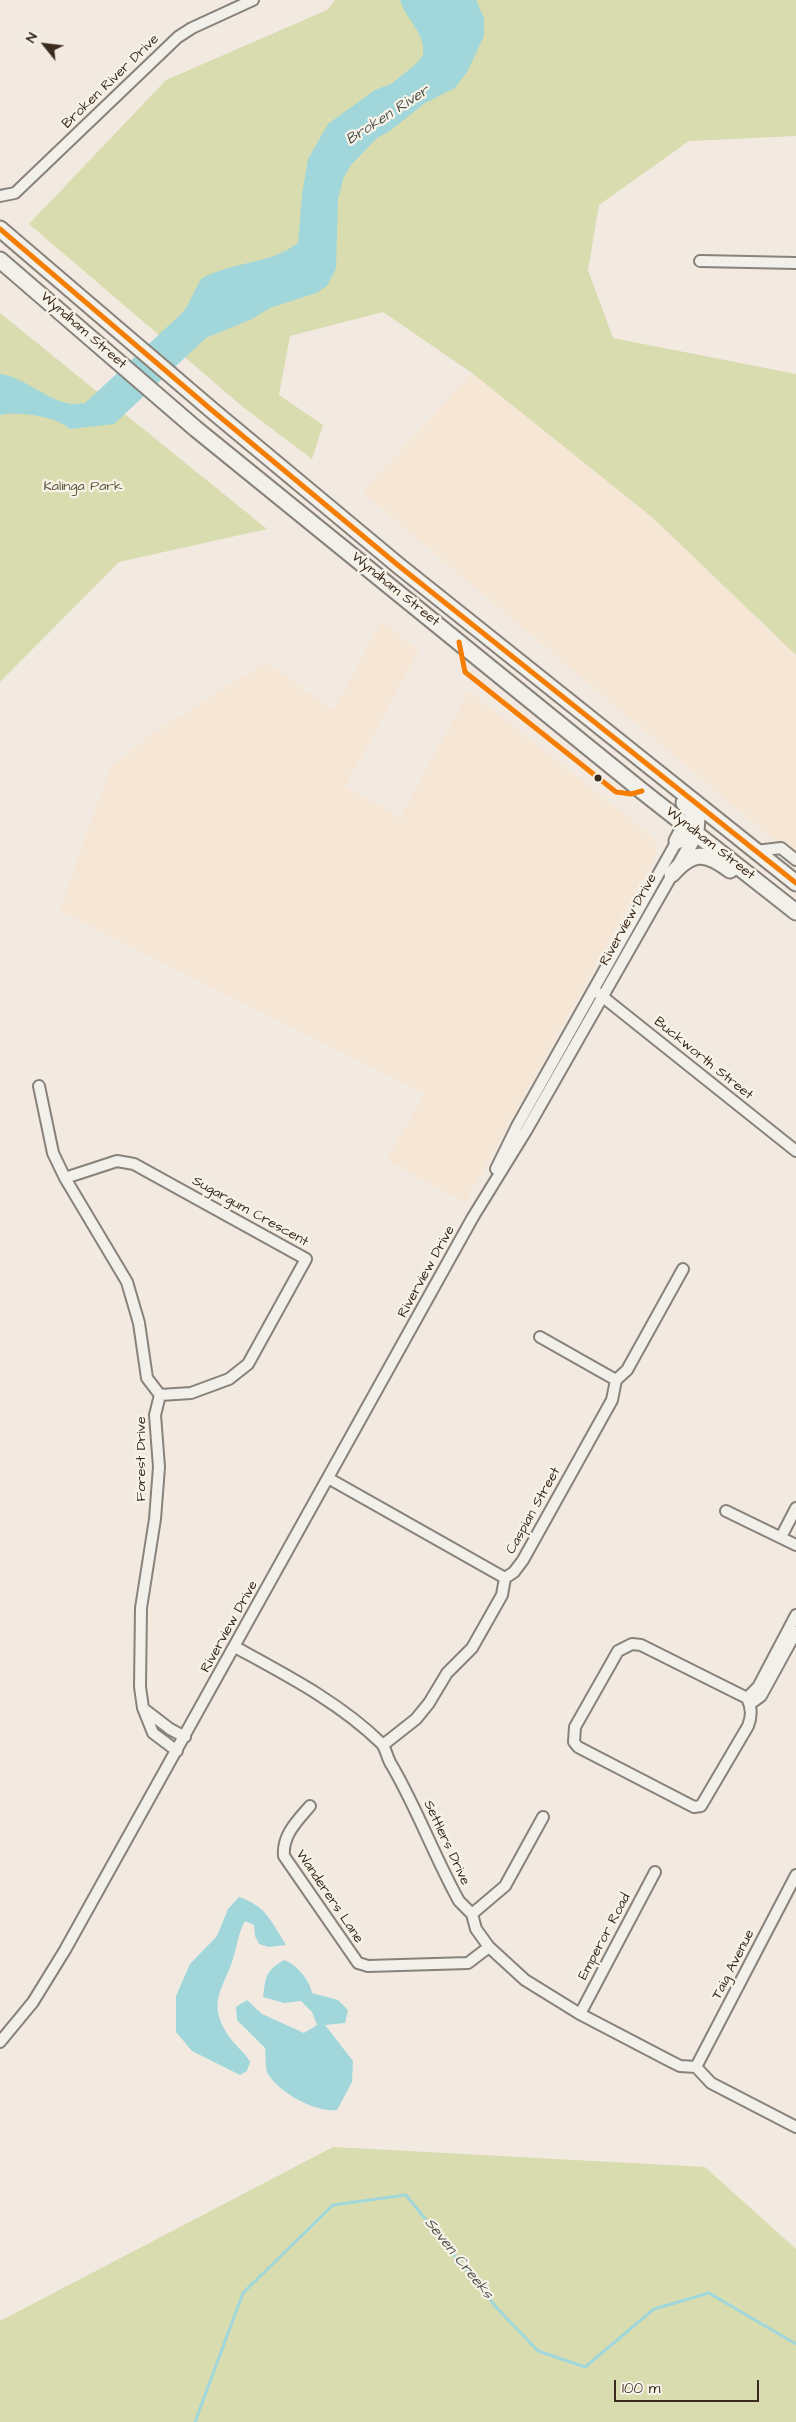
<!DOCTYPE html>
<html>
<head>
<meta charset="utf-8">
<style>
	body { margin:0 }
	#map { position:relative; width:796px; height:2422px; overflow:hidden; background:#f2eae1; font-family:"Architects Daughter",sans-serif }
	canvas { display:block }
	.north { position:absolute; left:20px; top:20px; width:50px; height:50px; -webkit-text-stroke:4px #f7f3e8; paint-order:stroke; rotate:299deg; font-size:14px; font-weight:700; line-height:20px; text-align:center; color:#3b2a1e }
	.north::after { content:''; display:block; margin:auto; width:18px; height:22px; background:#3b2a1e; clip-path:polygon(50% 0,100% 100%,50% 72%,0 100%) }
	.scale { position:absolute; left:614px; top:2380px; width:145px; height:22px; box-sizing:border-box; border:2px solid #3b2a1e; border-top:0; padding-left:6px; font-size:15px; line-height:18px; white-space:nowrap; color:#3b2a1e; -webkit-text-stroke:4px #f7f3e8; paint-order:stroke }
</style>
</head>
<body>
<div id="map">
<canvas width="796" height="2422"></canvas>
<div class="north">N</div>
<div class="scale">100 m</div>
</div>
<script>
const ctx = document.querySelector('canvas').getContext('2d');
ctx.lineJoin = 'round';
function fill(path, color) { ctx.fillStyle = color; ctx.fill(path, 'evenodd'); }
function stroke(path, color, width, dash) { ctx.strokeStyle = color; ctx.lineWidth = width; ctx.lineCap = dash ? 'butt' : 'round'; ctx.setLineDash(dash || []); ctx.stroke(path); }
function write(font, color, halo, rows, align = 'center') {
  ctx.font = font + ' "Architects Daughter",sans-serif'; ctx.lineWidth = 4.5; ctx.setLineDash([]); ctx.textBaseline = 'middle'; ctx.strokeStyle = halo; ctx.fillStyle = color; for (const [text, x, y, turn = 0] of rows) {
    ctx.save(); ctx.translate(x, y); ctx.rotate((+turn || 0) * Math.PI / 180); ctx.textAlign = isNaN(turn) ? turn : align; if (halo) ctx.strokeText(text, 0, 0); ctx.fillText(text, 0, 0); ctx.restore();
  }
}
const built = new Path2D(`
	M472,373l181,145 143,137v201l-40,-31 -394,-333z
	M382,621l37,30 -74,136 55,30 69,-126 185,147 3,16 -192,349 -78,-43 37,-67 -210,-104 -154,-79 50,-142 37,-31 119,-75 67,48z`);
const green = new Path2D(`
	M335,0h461v136l-107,5 -90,64 -11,65 25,68 183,36v281l-143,-137 -181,-145 -89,-61 -93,24 -11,59 44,30 -11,34 -69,-52 -214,-183 137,-144 161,-70z
	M0,313l267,216 -148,33 -119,120z
	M333,2147l372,20 91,82v173h-796v-101z`);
const water = new Path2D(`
	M400,0h76l8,18v18l-17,36 -12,16 -30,15 -34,27 -14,8 -26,27 -8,14 -5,21 -2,69 -9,17 -11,7 -46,15 -18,11 -46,19 -92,86 -44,5c-13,-13 -52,-18 -70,-14v-41c25,3 49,29 74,30 3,0 7,-1 11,-1l94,-87 7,-8 15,-29c31,-18 68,-14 97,-36l4,-48 6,-36 20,-35 47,-34 16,-6 25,-20 7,-9c4,-20 -18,-37 -23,-55z
	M239,1897c27,9 32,24 47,48l-17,2 -10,-3 -4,-8 -1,-11 -9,-4c-7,12 -8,27 -13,41 -11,30 -24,42 -4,73 6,10 16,16 22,27l-3,9 -7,4 -48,-24 -16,-19v-36l14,-32 27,-28 11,-27z
	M284,1960c12,4 26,20 28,33l26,7 10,10 -3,13 -20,2 28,36 -1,21 -15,28c-21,3 -60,-18 -70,-38 -2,-6 -1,-17 -2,-24l-28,-28 -1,-13 11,-7 15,14 42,19 13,-8 -5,-13 -11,-11 -17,2 -21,-6c3,-20 2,-26 21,-37z`);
const stream = new Path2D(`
	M195,2422l48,-129 90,-88 73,-10 90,112 42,44 47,16 69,-58 55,-16 87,51`);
const minor = new Path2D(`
	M0,196l15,-3 163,-156 14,-9 61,-28
	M700,261l96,2
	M756,851l25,-3 15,12
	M598,993l198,158
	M39,1086l14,67 12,25 62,104 12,41 8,55 13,17 -5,20 4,52 -4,52 -14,89 -1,79 3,21 10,25 24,18
	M496,1169l21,-43 160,-285
	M65,1178l52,-17 17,3 172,95 -58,105 -19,15 -38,14 -31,2
	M540,1337l76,43
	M328,1478l177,100
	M726,1511l70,34
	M781,1537l15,-29
	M632,1644l9,1 106,53c5,10 5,18 1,28l-47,80 -7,1 -116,-60 -4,-5 1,-15 43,-76z
	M235,1647c51,28 104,55 146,96 5,5 6,15 10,21 26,44 43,92 68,137l13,13 4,15 13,18 36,33 55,34 90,47 10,5 16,1 15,16 85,44
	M747,1698l11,-11 38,-72
	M750,1704l11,-8 35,-64
	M144,1709l26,20 15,8
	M383,1745l33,-26 13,-16 18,-30 25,-25 30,-53 3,-17 9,-6 9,-12 89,-160 4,-20 11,-10 56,-101
	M310,1806c-12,14 -28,29 -26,50l74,107 10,3 100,-3 21,-16
	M472,1914l33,-28 38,-69
	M580,2014l75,-142
	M0,2042l33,-40 32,-52 408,-733 53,-86 163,-286
	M696,2067l100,-192`);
const highway = new Path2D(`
	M0,229l214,183 185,154 397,317
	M0,260l196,169 446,362 154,121
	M684,803l13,14 -1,15 -7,13
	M677,841l9,-17 7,-5
	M672,874c21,-24 34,-22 58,-4`);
const bus1 = new Path2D(`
	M0,229l214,183 185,154 397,317
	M459,642l6,30 151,120 15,2 11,-3`);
const markers = [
	[598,778,4.5,"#3b2a1e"]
];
const streetNames = [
	["Broken River Drive",111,82,-44],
	["Wyndham Street",83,331,41],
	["Wyndham Street",395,590,39],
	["Wyndham Street",710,844,38],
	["Riverview Drive",629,920,-61],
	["Buckworth Street",703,1059,39],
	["Sugargum Crescent",250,1212,29],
	["Riverview Drive",427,1272,-61],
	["Forest Drive",142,1459,-90],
	["Caspian Street",534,1511,-61],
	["Riverview Drive",230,1627,-61],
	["Settlers Drive",446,1843,65],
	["Wanderers Lane",329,1897,56],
	["Emperor Road",605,1937,-62],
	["Taig Avenue",734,1965,-63]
];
const parkNames = [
	["Kalinga Park",83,487]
];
const waterNames = [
	["Broken River",388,116,-33],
	["Seven Creeks",458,2259,51]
];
fill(built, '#f6e6d5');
fill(green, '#d8dcae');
fill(water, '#a1d7db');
stroke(stream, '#a1d7db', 3);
stroke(minor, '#88827b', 14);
stroke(highway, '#88827b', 19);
stroke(minor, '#f2f0eb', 10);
stroke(highway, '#f2f0eb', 15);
stroke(bus1, '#f57e02', 5);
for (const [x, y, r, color] of markers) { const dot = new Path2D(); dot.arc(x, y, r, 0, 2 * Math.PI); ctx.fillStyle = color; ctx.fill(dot); stroke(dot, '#f7f3e8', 2); }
write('14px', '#3b2a1e', '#f7f3e8', streetNames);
write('14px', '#5d5438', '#f7f3e8', parkNames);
write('italic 15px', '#4c534c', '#f7f3e8', waterNames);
</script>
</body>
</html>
